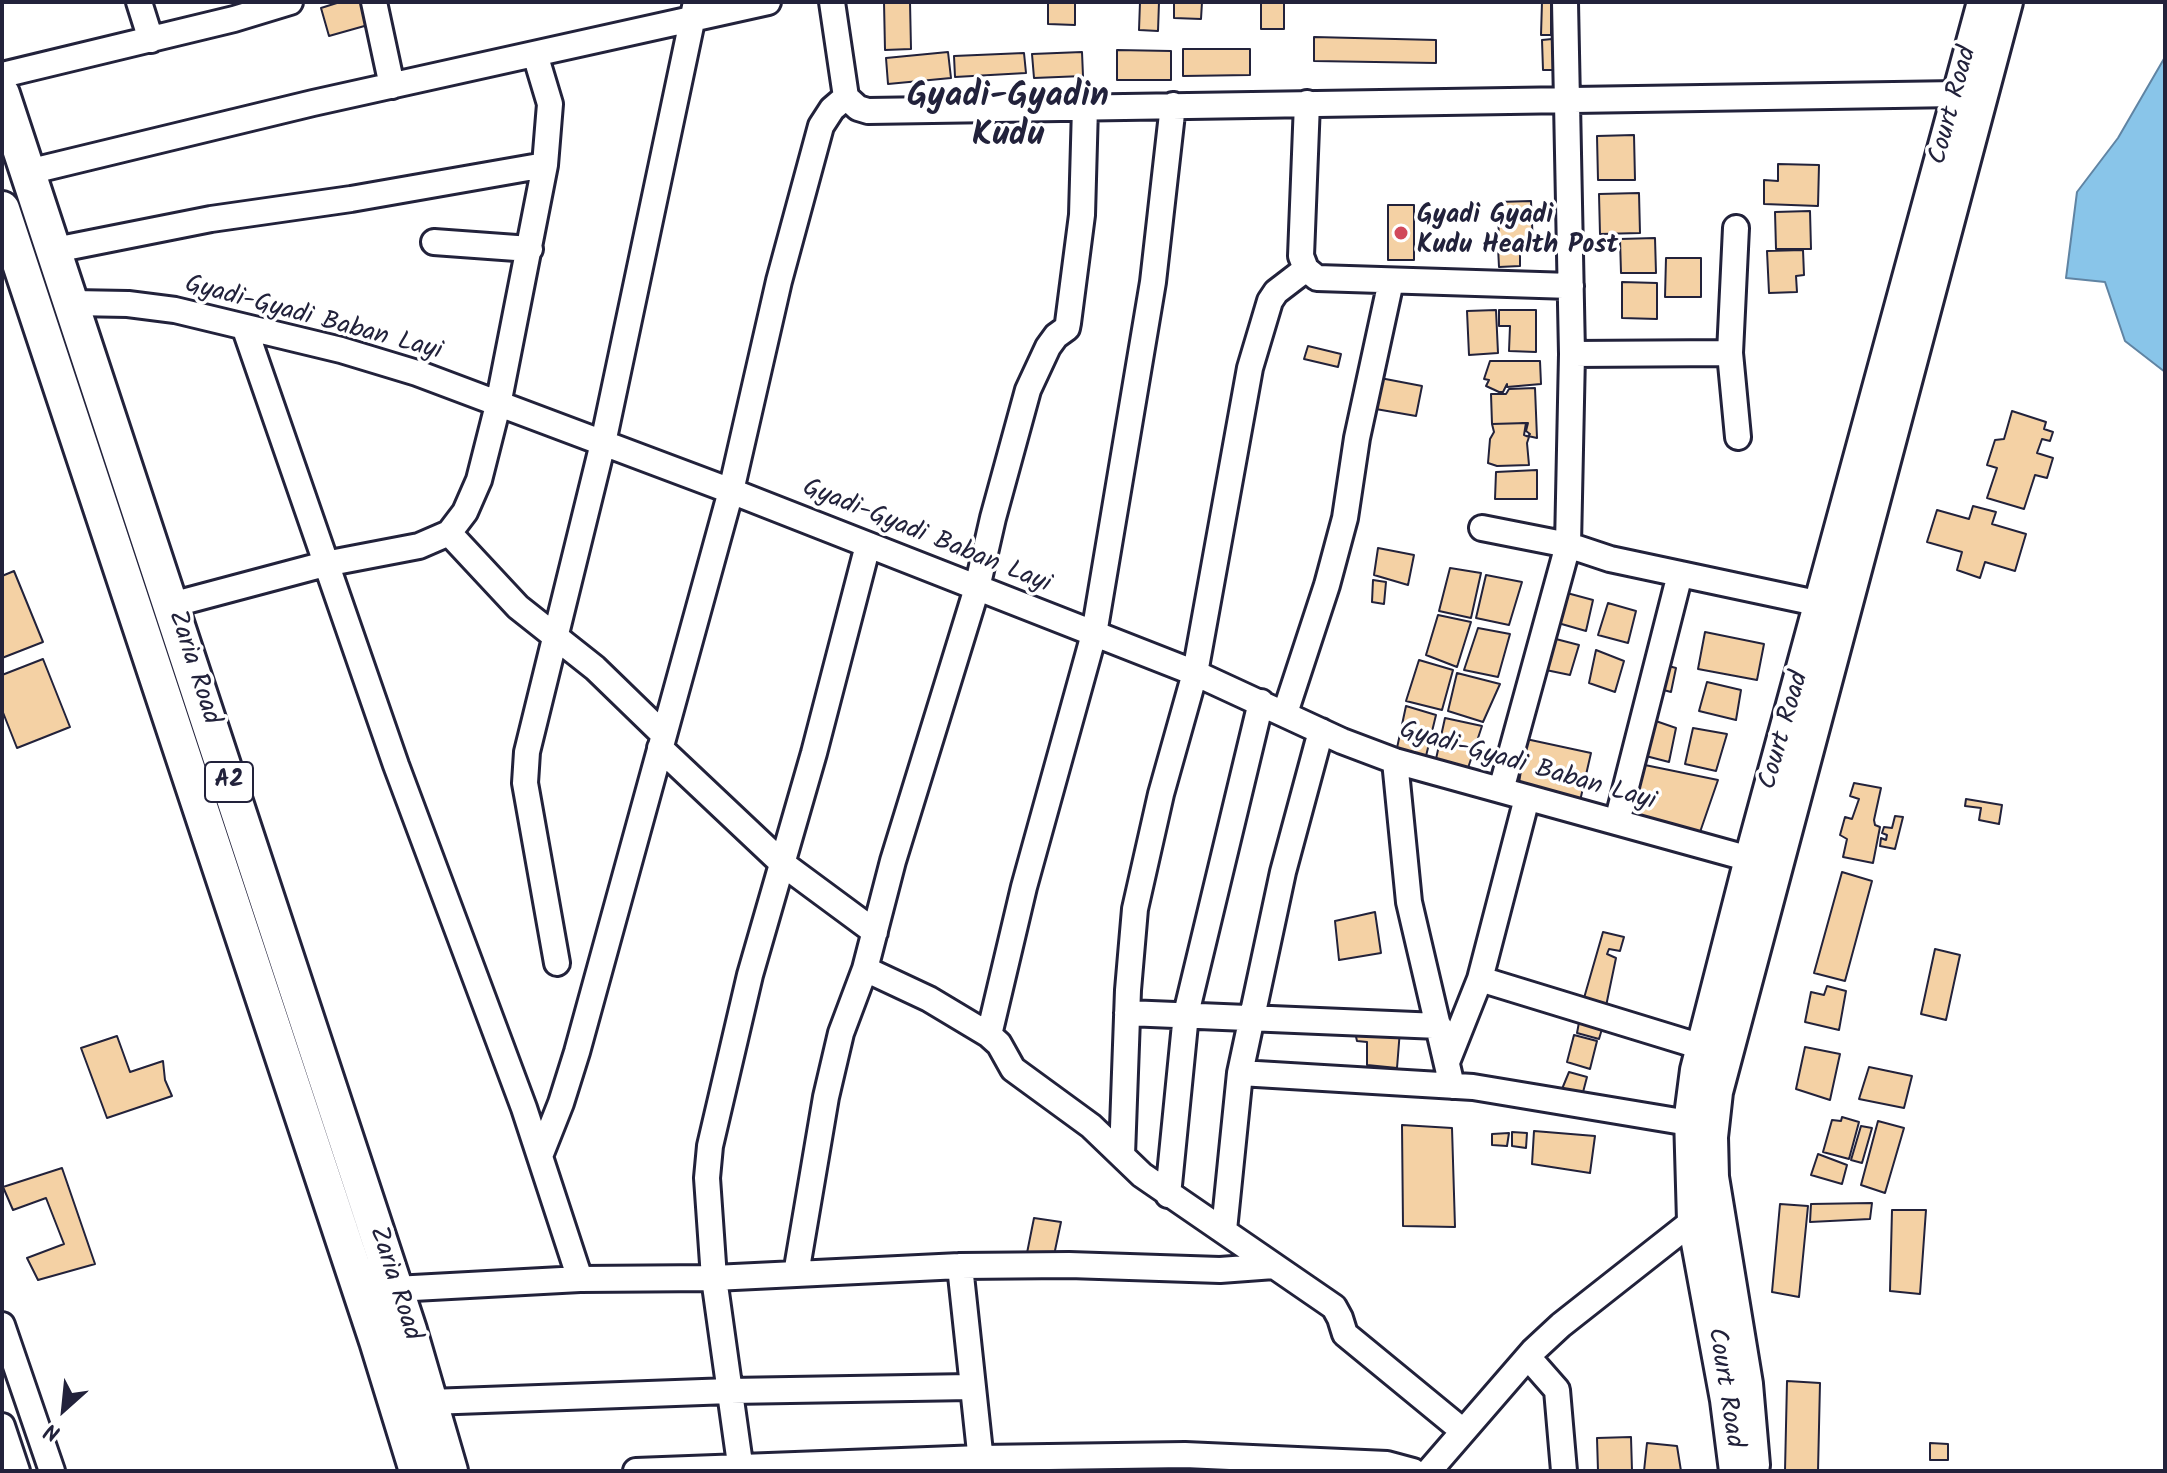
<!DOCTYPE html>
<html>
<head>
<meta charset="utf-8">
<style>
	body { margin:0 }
	#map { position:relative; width:2167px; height:1473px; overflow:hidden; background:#fff; font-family:Kalam,sans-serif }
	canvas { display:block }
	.frame { position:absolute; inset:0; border:4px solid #22223b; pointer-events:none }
	.north { position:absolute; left:24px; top:1369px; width:80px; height:80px; -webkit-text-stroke:6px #fff; paint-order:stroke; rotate:207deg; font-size:22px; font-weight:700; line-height:32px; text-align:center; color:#22223b }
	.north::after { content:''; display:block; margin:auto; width:28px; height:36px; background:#22223b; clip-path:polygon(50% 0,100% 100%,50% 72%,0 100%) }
</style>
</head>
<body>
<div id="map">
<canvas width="2167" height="1473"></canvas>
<div class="frame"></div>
<div class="north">N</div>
</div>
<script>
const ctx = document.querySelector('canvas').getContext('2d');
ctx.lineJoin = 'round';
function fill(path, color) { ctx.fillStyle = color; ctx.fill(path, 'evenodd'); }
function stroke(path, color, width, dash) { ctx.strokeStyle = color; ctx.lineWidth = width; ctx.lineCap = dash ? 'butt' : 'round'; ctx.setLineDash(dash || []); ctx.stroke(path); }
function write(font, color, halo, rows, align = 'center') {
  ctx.font = font + ' Kalam,sans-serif'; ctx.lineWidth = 7; ctx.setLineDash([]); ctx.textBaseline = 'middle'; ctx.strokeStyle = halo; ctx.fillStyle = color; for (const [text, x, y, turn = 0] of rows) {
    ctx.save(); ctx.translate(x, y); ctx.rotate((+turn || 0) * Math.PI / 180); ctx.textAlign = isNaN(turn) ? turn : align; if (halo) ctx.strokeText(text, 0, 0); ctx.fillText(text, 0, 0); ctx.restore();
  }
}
const water = new Path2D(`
	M2165,57v315l-40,-31 -20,-59 -39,-4 11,-86 41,-54z`);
const building = new Path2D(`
	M340,2h22l6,23 -39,11 -8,-28z
	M884,2h26l1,47 -26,1z
	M1048,2h27v23l-27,-1z
	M1140,2h19l-1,29 -19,-1z
	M1174,2h28l-1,17 -27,-1z
	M1261,2h23v27h-23z
	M1542,2h9v33h-10z
	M1314,37l122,3v23l-122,-2z
	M1552,39l2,31h-11l-1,-30z
	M1183,49h67v26l-67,1z
	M1117,50l54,1v29h-54z
	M948,52l3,26 -63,6 -2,-26z
	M1082,52l1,24 -49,2 -2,-24z
	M1024,53l2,20 -71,4 -1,-21z
	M1634,135l1,45h-37l-1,-44z
	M1778,164l41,1 -1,41 -54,-2v-24l14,1z
	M1639,193l1,40 -40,1 -1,-40z
	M1531,201l2,44 -34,1 -1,-44z
	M1388,205h26v55h-26z
	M1810,211l1,38h-35l-1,-37z
	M1655,238l1,35h-35l-1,-34z
	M1498,247h22v19l-21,1z
	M1803,250l1,25 -8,1 1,16 -28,1 -2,-42z
	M1666,258h35v39h-36z
	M1622,282l35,1v36l-35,-1z
	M1496,310l2,43 -29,2 -2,-44z
	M1499,310h37v42l-27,-1 1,-25h-11z
	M1308,346l33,8 -3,13 -34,-8z
	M1490,361h50l1,23 -34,3v-3l-4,8h-4l-13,-6 3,-6 -5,-1z
	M1375,377l47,9 -6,30 -46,-8z
	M1535,388l2,50 -9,-2 2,-2 -4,-3 2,-8 -36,1 -1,-30h15l3,-5z
	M2012,411l34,11 -2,7 9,3 -3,9 -8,-2 -5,14 16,5 -6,20 -12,-3 -11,34 -37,-11 10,-30 -10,-3 8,-25 9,-1z
	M1526,423l-2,12 5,2 -2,6 2,22 -32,1 -9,-3 2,-24 4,-7 -2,-8z
	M1537,470v29h-42l1,-27z
	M1973,506l23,6 -4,12 34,10 -11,37 -30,-9 -5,16 -23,-8 5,-18 -35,-10 10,-32 32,9z
	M1378,548l36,7 -6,30 -34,-10z
	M1450,568l31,5 -10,45 -32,-7z
	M14,571l29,71 -41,16v-82z
	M1486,575l36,7 -13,43 -33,-7z
	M1373,580l13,2 -2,22 -12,-2z
	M1567,593l26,7 -7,31 -28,-8z
	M1608,603l28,8 -8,32 -30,-8z
	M1438,615l33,7 -14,45 -31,-12z
	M1478,628l32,6 -12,43 -34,-7z
	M1705,632l59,12 -7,36 -59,-11z
	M1552,638l27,7 -9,30 -29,-6z
	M1596,650l28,11 -9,31 -26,-9z
	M43,659l27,68 -53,21 -15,-38v-35z
	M1419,660l34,10 -11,40 -36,-9z
	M1661,664l15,4 -5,24 -15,-4z
	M1457,673l43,11 -17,38 -35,-11z
	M1707,682l34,8 -5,30 -37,-9z
	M1406,706l30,9 -10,41 -29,-8z
	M1445,718l37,8 -14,42 -32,-9z
	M1650,719l26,9 -7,34 -27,-7z
	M1693,728l34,6 -11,37 -31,-7z
	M1526,739l65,14 -11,48 -61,-18z
	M1640,764l78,16 -19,55 -73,-19z
	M1854,783l27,5 -7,32 1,5 5,2 -7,36 -30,-6 4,-18 -7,-4 5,-18 7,2 7,-20 -9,-3z
	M1966,799l36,6 -3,19 -20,-4 2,-12 -16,-2z
	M1895,816l8,1 -8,32 -15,-3 1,-8 5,2 1,-5 -5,-2 2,-6 8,1z
	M1842,872l30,9 -27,100 -31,-8z
	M1375,912l6,41 -42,7 -4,-39z
	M1603,932l21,5 -4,14 -11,-2 -2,5 9,4 -11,53 -23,-6z
	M1935,949l25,6 -14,65 -25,-6z
	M1827,986l19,5 -7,39 -34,-8 6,-30 13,3z
	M1580,1017l24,5 -5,17 -22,-6z
	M1354,1028l46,2 -3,38 -30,-3v-23l-10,-1z
	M1574,1035l23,6 -7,28 -23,-7z
	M117,1036l13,36 33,-11 2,19 7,16 -65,22 -26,-70z
	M1805,1047l35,7 -10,46 -34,-11z
	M1869,1067l43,9 -8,32 -45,-9z
	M1569,1072l18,5 -5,19 -20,-7z
	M1842,1117l17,5 -10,37 -26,-7 9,-32 9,1z
	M1878,1121l26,7 -19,65 -24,-8z
	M1402,1125l50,3 3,99 -52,-1z
	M1861,1126l11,2 -10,35 -11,-3z
	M1534,1131l61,5 -5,37 -58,-9z
	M1512,1132l15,1 -1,15 -14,-2z
	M1509,1133l-2,13 -15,-1v-11z
	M1818,1154l29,11 -5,19 -31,-9z
	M62,1168l33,96 -57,16 -11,-22 37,-14 -18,-46 -33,12 -10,-23z
	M1872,1203l-2,16 -60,3 1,-18z
	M1780,1204l28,2 -9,91 -27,-5z
	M1892,1210h34l-6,84 -30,-3z
	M1034,1218l27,4 -8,38 -27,-2z
	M1787,1381l33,2 -2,88h-33z
	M1631,1437l1,34h-34l-1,-33z
	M1647,1443l30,3 4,25h-37z
	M1930,1443l18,1v16h-18z`);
const minor = new Path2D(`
	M139,2l12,38
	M374,2l18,84
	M832,2l14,95 12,11 10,3 1090,-17
	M1565,2l7,352 -4,191 42,14 211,45
	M2,75l232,-56 56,-17
	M1307,103l-6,153 5,13 11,9 254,8
	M28,172l285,-69 455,-101
	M1736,228l-6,125 8,84
	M434,242l96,7
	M55,250l156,-31 140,-20 194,-34
	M73,303l55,1 47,6 166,40 76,23 314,118 464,182 147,68 53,20 355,98
	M245,329l151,436 128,343 56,171
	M1572,354l158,-1
	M1482,528l86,17 -67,245
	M449,533l69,74 77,61 69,67
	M171,605l154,-41 94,-18 30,-13 16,-21 14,-32 19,-75 47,-240 5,-61 -15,-50
	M1285,713l42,-128 18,-67 12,-80 34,-157
	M660,748l123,116 92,68
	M1395,761l14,141 43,184
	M1617,822l63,-248
	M557,963l-32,-180 2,-31 76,-309 93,-441
	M865,969l64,30 60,36 10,9 14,25 78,57 51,49 192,132 6,11 5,16 118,97
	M1480,979l222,68
	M1127,1013l312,13
	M989,1035l35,-148 70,-253 59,-352 20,-177
	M1447,1062l33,-83 47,-181
	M1240,1073l233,14 216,36
	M1122,1155l6,-165 7,-81 26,-115 34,-121 55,-305 20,-67 6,-9 30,-23
	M540,1156l21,-53 16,-51 154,-561 48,-210 42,-155 11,-17 14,-12
	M1168,1195l18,-181 75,-312
	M1224,1230l16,-157 43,-201 38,-141
	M960,1266l22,205
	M796,1274l30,-177 15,-64 24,-64 28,-108 84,-273 16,-70 35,-128 20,-43 8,-11 11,-8 1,-5 14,-108 3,-108
	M395,1289l185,-10 134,-1 246,-12 109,-1 151,5 54,-4
	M2,1325l50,146
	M1528,1357l29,33 7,81
	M430,1402l300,-11 241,-4
	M2,1426l15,45
	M636,1471l345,-13 204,-3 202,9 26,7
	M741,1471l-27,-193 -7,-100 3,-32 40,-171 64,-222 54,-208
	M1429,1471l104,-120 28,-26 132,-104`);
const major = new Path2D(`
	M1754,1465l-7,-81 -34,-207 -1,-40 5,-45 290,-1090
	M1735,1471l-9,-71 -33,-179 -3,-105 6,-46 54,-211 233,-857`);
const highway = new Path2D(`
	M2,94l407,1236 41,141
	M2,209l375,1132 40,130`);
const markers = [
	[1401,233,8,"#d1495b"]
];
const shields = [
	[229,782,48]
];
const shieldNames = [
	["A2",229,782]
];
const streetNames = [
	["Court Road",1955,106,-75],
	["Gyadi-Gyadi Baban Layi",313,320,15],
	["Gyadi-Gyadi Baban Layi",926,538,22],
	["Zaria Road",192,668,72],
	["Court Road",1786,731,-74],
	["Gyadi-Gyadi Baban Layi",1527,768,16],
	["Zaria Road",393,1284,72],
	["Court Road",1723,1388,81]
];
const poiNames = [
	["Gyadi Gyadi",1417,218],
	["Kudu Health Post",1417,248]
];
const districtNames = [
	["Gyadi-Gyadin",1008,99],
	["Kudu",1008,138]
];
fill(water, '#89c5e9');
stroke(water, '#6084a3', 2);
fill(building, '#f4d1a4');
stroke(building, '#22223b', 2);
stroke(minor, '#22223b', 30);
stroke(major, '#22223b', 36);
stroke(highway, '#22223b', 40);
stroke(minor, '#fff', 24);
stroke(major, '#fff', 30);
stroke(highway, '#fff', 34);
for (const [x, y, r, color] of markers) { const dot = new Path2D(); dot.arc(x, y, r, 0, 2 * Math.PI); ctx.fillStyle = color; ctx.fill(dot); stroke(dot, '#fff', 3); }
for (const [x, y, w] of shields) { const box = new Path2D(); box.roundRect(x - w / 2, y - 20, w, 40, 6); ctx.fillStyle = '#fff'; ctx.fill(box); stroke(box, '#22223b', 2); }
write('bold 24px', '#22223b', null, shieldNames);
write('26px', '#22223b', '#fff', streetNames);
write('bold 26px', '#22223b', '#fff', poiNames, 'left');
write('bold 34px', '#22223b', '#fff', districtNames);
</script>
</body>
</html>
